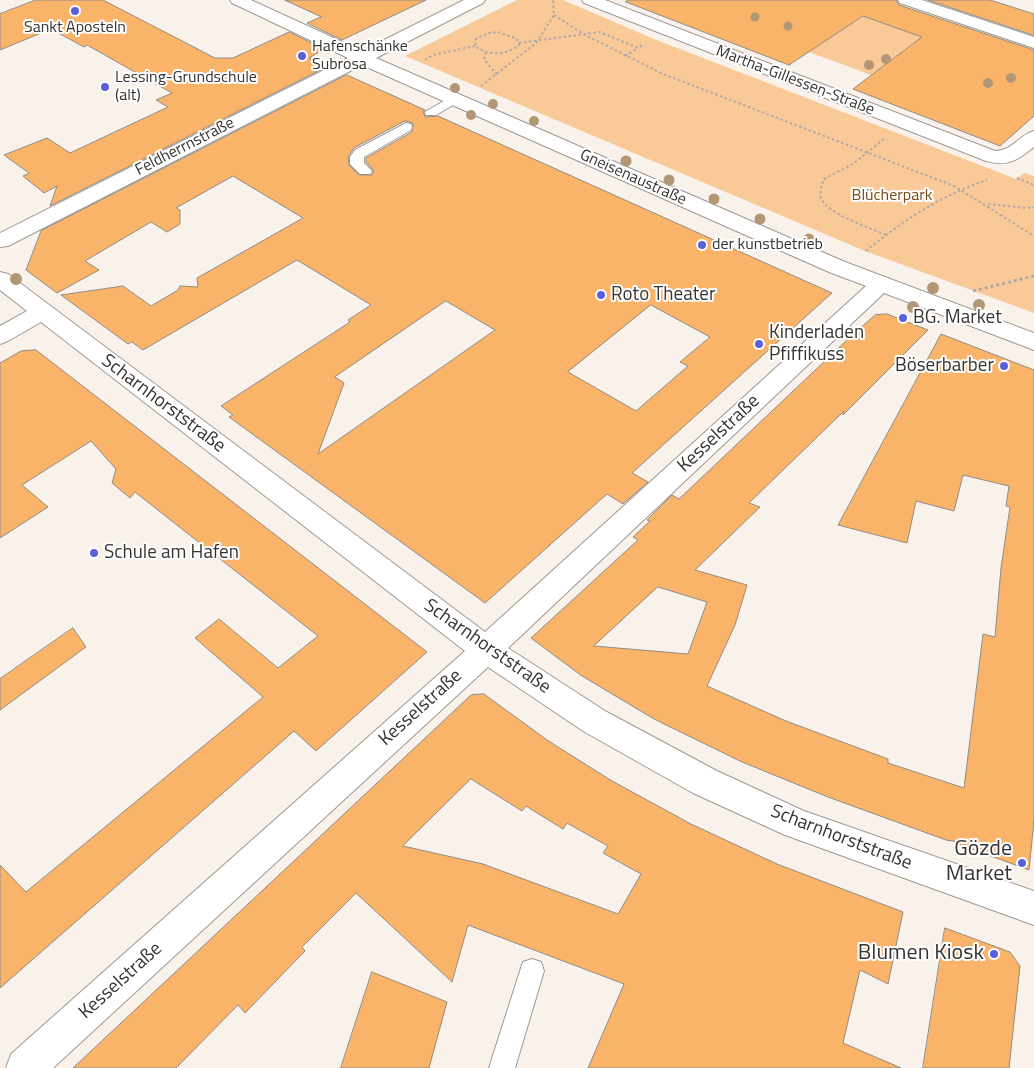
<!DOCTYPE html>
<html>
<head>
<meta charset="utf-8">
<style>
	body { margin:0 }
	canvas { display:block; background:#f9f2eb }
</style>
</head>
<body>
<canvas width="1034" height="1068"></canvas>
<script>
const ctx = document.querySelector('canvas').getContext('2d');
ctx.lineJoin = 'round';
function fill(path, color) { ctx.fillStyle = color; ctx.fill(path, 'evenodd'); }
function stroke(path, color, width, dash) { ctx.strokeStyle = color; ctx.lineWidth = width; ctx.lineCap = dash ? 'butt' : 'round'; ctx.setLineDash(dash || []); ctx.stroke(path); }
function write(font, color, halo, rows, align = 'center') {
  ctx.font = font + ' "Titillium Web",sans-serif'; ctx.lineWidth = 4; ctx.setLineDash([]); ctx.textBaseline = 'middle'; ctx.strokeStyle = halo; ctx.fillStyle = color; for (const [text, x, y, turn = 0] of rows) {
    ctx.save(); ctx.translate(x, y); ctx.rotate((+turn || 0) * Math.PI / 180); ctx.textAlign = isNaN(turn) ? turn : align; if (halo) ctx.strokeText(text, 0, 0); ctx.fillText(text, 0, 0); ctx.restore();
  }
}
const green = new Path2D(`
	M517,0h46l91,39 362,140 8,-6 10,3v137l-169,-62 -460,-195z
	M696,10l130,1 29,11 9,-6 58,21 -51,38z`);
const building = new Path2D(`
	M36,0h67l112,58h18l56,-26 35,17 -15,9 19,8 -278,140 7,-20 -13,7 -21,-17 6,-3 -25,-18 43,-17 23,15 98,-46 -12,-7 16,-7 -85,-48 -3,2 -33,-18 -51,21v-36z
	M285,0h141l-84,40 -35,-17 14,-6z
	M627,0h269l3,5 135,45v66l-34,30 -147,-57 69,-52 -59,-21 -74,49 -163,-63z
	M928,0h62l44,14v21z
	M347,75l78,35 -2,1 2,6 13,-1 394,177 -200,180 16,9 -25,22 -16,-10 -122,109 -256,-186 4,-2 -12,-9 129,-84 -2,-2 23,-15 -74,-45 -154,90 -11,-8 -4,2 -67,-49 62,-9 28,20 27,-16 2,-4 18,1 -1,-9 106,-60 -70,-42 -57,32 4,2v14l-13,8 -16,-10 -66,39 14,9 -42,23 -31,-23 15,-39zM405,121l8,2 -1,9 -46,26v4l8,9 -2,4h-13l-10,-10 -1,-8 6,-9zM446,301l49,29 -177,124 26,-71 -9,-6zM651,305l59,32 -30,25 8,4 -52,45 -68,-39z
	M887,314l41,16 -85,85 1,-4 -95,92 11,4 -65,63 52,15 -12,40 -28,61 79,35 102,38v4l76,25 19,-154 12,3 6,-69 9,-61 -4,-1 3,-20 -46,-11 -9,36 -38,-10 -9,42 -69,-18 103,-191 93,36v451l-5,49 -71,-26 1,-2 -13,-2 -118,-43 -86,-35 -88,-43 -72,-43 -51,-38 107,-98 -5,-3 17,-16 -3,-1 25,-25 7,4 169,-160 27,-24zM658,587l49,15 -19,52 -94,-8z
	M36,350l391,302 -111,99 -22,-20 -294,257v-123l26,27 237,-195 -68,-59 24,-19 59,49 40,-32 -183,-144 -5,6 -18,-15 4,-14 -25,-28 -69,44 26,22 -48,31v-175l21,-12z
	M73,628l13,19 -86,63v-31z
	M484,694l63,46 65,41 79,43 86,40 126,48 -15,72 -28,-14 -17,73 58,25h-313l36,-84 -156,-59 -16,57 -96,-89 -54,54 3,4 -60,62 -7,-8 -62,63h-103l398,-373zM471,779l51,32 4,-5 37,23 4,-6 41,23 -5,7 38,21 -23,40 -135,-50 -80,-18z
	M945,928l65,24 10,14 -11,102h-86z
	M372,972l75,30 -18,66h-88z`);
const pathFar1 = new Path2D(`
	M554,15l31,20 78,39 291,112 80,50
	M498,32l19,7 2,6c-13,11 -30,11 -44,1l1,-7 12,-6z
	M519,43l81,-11 38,16 5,-3
	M486,52l-2,7 13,16
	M625,56l13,-8
	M425,60l8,-5 42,-9
	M481,86l55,-43 18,-28 -1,-15
	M884,139l-31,25 -29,15c-2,6 -5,13 -3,19 6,16 50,30 65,37
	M1017,178l17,7
	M988,204l38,4 8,-1
	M866,251c36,-30 76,-56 121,-71`);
const path = new Path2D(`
	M973,291l61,-15`);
const lane = new Path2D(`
	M454,95l6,4 -2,3 -22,13h-10l-1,-3z
	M406,123l5,1 1,3 -1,3 -47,27v6l8,8 -2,3h-10l-10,-10v-7l5,-7z
	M532,959l9,3 3,9 -29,97h-26l31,-97 3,-9z`);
const street = new Path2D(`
	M230,0h21l111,51 102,-51h21l-2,3 -107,55 469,204 189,71v17l-150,-57 -376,355 97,63 112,60 87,40 230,80v34l-249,-90 -92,-42 -110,-62 -95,-64 -435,401h-47l5,-14 454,-403 -424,-329 -33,19 -8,3v-18l27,-15 -27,-21v-18l8,2 477,358 381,-346 -37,-14 -467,-207 -354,181 -8,1v-14l348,-175 -116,-55z
	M582,0h23l390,151c17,0 24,-16 39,-20v16c-17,13 -25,20 -48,14l-402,-158z
	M898,0h24l112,37v11l-134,-45z`);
const trees = [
	[755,17,4.5],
	[788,26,4.5],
	[886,59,5],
	[869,65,5],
	[1011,78,5],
	[988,83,5],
	[455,88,5],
	[493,104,5],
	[471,115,5],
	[534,121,5],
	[626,161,5.5],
	[669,180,5.5],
	[714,199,5.5],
	[760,219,5.5],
	[809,239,5.5],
	[16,279,6],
	[933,288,6],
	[979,305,6],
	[913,307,6]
];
const markers = [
	[75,11,5,"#5b60d8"],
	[302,56,5,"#5b60d8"],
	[105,87,5,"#5b60d8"],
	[702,245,5,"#5b60d8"],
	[601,295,5,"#5b60d8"],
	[903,318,5,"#5b60d8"],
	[759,344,5,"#5b60d8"],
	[1004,366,5,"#5b60d8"],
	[94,553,5,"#5b60d8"],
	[1022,863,5,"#5b60d8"],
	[994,954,5,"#5b60d8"]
];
const farPoinames = [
	["Sankt Aposteln",75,28,"center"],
	["Hafenschänke",312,47],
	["Subrosa",312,65],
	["Lessing-Grundschule",115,78],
	["(alt)",115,96],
	["der kunstbetrieb",712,245]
];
const farStreetnames = [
	["Martha-Gillessen-Straße",795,81,21],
	["Feldherrnstraße",185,147,-27],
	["Gneisenaustraße",633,178,24]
];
const farParknames = [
	["Blücherpark",892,196]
];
const poiNames = [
	["Roto Theater",611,295],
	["BG. Market",913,318],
	["Kinderladen",769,333],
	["Pfiffikuss",769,355],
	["Böserbarber",994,366,"right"],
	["Schule am Hafen",104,553]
];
const streetNames = [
	["Scharnhorststraße",163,404,37],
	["Kesselstraße",719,434,-43],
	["Scharnhorststraße",487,647,35],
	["Kesselstraße",421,708,-42],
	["Scharnhorststraße",841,838,21],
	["Kesselstraße",121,981,-42]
];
const nearPoinames = [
	["Gözde",1012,850],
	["Market",1012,875],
	["Blumen Kiosk",984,954]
];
fill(green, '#fac998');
fill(building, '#f9b46a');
stroke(building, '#918b85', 1);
stroke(lane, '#9f9892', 2);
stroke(street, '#9f9892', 2);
stroke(pathFar1, '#afaaa5', 2, [2.5, 2.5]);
stroke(path, '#afaaa5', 3, [3, 3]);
fill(lane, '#fff');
fill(street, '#fff');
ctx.fillStyle = '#b29775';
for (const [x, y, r] of trees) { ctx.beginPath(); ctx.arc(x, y, r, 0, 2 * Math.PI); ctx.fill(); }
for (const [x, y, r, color] of markers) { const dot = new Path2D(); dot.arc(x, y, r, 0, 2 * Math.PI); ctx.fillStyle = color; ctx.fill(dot); stroke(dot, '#fff', 2); }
write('16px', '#363431', '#fff', farPoinames, 'left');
write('16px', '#363431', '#fff', farStreetnames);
write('16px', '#784c14', '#fff', farParknames);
write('19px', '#363431', '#fff', poiNames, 'left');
write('19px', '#363431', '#fff', streetNames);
write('22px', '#363431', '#fff', nearPoinames, 'right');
</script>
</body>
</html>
